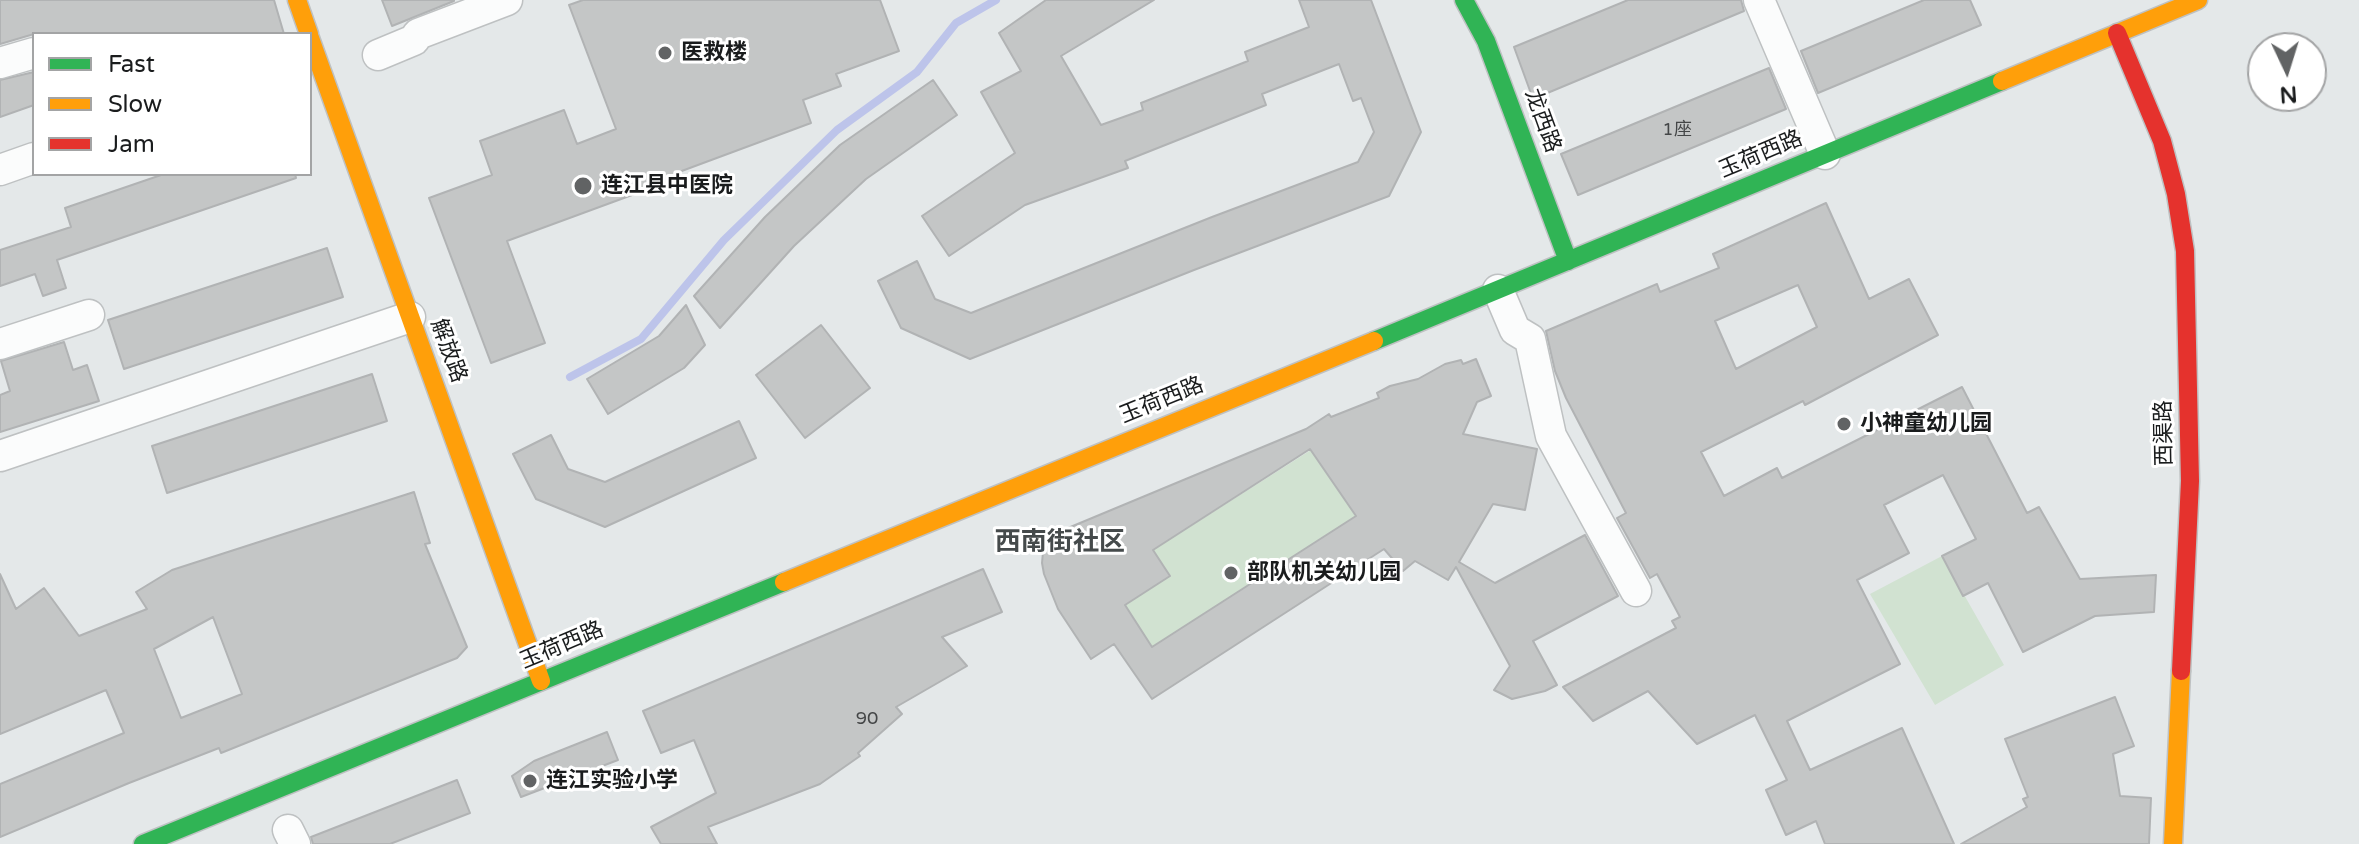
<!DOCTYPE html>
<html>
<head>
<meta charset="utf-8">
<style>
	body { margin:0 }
	#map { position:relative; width:2359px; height:844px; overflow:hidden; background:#e4e8e9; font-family:"Varela Round",sans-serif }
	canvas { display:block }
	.legend { position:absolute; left:32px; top:32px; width:280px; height:144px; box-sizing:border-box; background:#fff; border:2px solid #a3a4a5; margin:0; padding:10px 14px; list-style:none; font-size:24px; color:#1a1c1d }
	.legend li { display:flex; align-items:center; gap:16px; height:40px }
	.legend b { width:40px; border:2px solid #a3a4a5 }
	.north { position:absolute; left:2247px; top:32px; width:80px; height:80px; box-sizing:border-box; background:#fff; border:2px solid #a3a4a5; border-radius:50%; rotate:176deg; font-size:22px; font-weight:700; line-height:32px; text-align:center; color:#1a1c1d }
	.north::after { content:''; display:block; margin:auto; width:28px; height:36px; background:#616364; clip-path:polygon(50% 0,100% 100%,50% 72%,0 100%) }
</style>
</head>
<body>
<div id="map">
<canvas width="2359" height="844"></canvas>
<ul class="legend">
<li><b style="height:10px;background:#30b455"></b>Fast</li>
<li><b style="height:10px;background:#ff9f0a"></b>Slow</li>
<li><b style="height:10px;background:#e5322d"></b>Jam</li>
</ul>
<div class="north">N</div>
</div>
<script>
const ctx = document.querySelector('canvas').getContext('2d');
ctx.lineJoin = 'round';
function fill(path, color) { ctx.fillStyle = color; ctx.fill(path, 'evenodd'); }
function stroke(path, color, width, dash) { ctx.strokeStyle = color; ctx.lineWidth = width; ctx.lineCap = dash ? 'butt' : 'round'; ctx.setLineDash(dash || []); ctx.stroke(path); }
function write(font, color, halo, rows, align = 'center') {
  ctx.font = font + ' "Varela Round","Noto Sans SC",sans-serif'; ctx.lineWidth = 6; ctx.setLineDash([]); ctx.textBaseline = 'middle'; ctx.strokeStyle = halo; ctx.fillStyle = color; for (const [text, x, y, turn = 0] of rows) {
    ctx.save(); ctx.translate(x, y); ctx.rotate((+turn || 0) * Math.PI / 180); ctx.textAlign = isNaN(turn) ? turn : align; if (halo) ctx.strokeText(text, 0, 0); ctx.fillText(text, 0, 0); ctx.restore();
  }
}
const green = new Path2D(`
	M1311,450l45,66 -204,131 -12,-19 -40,-7 70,-45 -17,-26z
	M1942,556l62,109 -69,40 -65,-111z`);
const stream = new Path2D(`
	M570,377l71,-38 83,-99 113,-110 80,-58 39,-49 40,-23`);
const building = new Path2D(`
	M0,0h274l10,34h-250l-34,10z
	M382,0h72v1l-62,25z
	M583,0h297l19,51 -63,23 5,12 -38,14 8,23 -132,49 2,5 -174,64 38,102 -54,20 -62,-165 63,-23 -12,-34 84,-31 13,34 39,-15 -47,-124z
	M1046,0h108l-93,56 40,69 42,-15 -2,-7 107,-42 -3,-9 64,-25 -10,-27h72l50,132 -32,64 -195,74 -224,89 -69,-31 -23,-47 39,-20 18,38 36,14 241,-96 146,-55 16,-30 -13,-34 -8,3 -14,-37 -77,30 4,11 -141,56 3,7 -103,37 -76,51 -27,-40 93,-63 -34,-61 40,-21 -22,-38z
	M1628,0h113l3,11 -211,88 -19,-52z
	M1924,0h46l11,25 -163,68 -17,-42z
	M1769,68l17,41 -208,86 -17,-41z
	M34,72v33l-34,12v-37z
	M933,80l24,35 -91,64 -72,67 -74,82 -26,-32 71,-79 75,-72z
	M164,174h131l1,4 -239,82 9,28 -23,8 -8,-22 -35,12v-36l71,-23 -6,-19z
	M1826,203l43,96 40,-20 29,56 -133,70 -2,-4 -102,51 23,44 53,-28 5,10 180,-91 65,126 12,-6 41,72 76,-4 -2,37 -59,4 -72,36 -35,-69 -25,13 -21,-40 34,-17 -33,-64 -59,30 25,48 -52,27 43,84 -113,57 23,49 92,-42 52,116h-129l-9,-23 -30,14 -20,-45 21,-10 -32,-65 -58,29 -49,-53 -55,30 -30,-34 113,-59 -4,-7 8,-4 -23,-43 -7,4 -33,-60 9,-5 -60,-115 -11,-27 -9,-40 111,-47 3,8 59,-24 -6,-14zM1798,285l19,42 -81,42 -21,-48z
	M327,248l16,49 -219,72 -16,-49z
	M686,305l19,40 -21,23 -76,46 -21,-35 72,-43z
	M821,325l49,63 -65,50 -49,-63z
	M64,342l9,28 14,-5 12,36 -99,31v-37l10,-4 -9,-30z
	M1476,359l15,37 -14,6 -14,32 74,15 -12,61 -32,-6 -34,58 36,21 90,-48 33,61 -85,45 24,44 -12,6 -33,8 -18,-9 16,-24 -54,-99 -8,13 -33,-19 -12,10 -19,-22 -232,150 -38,-55 -23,15 -33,-50 -14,-35 -2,-11 1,-11 5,-11 8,-8 250,-104 23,-15 2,3 48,-19 -2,-5 13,-7 28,-7 27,-15 16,-4 2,4zM1310,449l46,67 -204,131 -27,-42 45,-29 -17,-26z
	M372,374l15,47 -220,72 -15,-47z
	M739,421l17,37 -151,69 -69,-28 -23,-45 38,-19 17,34 37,13z
	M414,492l16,51 -5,1 42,103 -10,11 -236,95 -2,-5 -90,35 -129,54v-53l124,-51 -18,-43 -106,44v-160l16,35 28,-21 35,48 68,-27 -11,-17 36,-22zM213,617l29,77 -61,24 -27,-69z
	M983,569l19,43 -60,25 25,29 -71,41 6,7 -44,39 2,3 -40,28 -112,43 9,17h-56l-10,-17 65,-34 -22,-53 -33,13 -18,-42z
	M2115,697l19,49 -21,8 7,42 31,2 -2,46h-188l66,-37 -4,-8 5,-2 -23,-58z
	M607,732l11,28 -97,37 -9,-21 22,-15z
	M457,780l13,33 -80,31h-77l-2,-7z`);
const street = new Path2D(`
	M1759,0l66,154
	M378,55l36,-15 4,-6 89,-34
	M0,63l34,-10
	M0,170l34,-12
	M1498,290l17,40 15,9 21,97 85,155
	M0,344l89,-29
	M0,456l410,-139
	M288,830l7,14`);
const fast = new Path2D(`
	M1464,0l22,41 82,220
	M1374,341l628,-260
	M143,844l641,-262`);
const slow = new Path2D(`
	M297,0l12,34
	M310,38l231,643
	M2002,81l196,-81
	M784,582l590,-241
	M2173,844l8,-173`);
const jam = new Path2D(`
	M2117,33l45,108 14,53 9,57 5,230 -9,190`);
const markers = [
	[665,53,8,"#616364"],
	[583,186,10,"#616364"],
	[1844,424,8,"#616364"],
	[1231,573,8,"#616364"],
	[530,781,8,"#616364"]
];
const numberNames = [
	["1座",1677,130],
	["90",867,719]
];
const poiNames = [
	["医救楼",681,53],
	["连江县中医院",601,186],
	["小神童幼儿园",1860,424],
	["部队机关幼儿园",1247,573],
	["连江实验小学",546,781]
];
const streetNames = [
	["龙西路",1542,121,70],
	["玉荷西路",1761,155,-23],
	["解放路",448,351,70],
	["玉荷西路",1162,401,-22],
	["西渠路",2165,433,-91],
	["玉荷西路",562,646,-23]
];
const quarterNames = [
	["西南街社区",1060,543]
];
fill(green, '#d1e2d1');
stroke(stream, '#bdc4ea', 8);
fill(building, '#c4c6c6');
stroke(building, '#b1b3b4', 2);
stroke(street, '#bec1c2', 33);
stroke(fast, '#bec1c2', 21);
stroke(slow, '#bec1c2', 21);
stroke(jam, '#bec1c2', 21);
stroke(street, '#fbfcfc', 30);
stroke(fast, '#30b455', 18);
stroke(slow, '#ff9f0a', 18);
stroke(jam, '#e5322d', 18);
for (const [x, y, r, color] of markers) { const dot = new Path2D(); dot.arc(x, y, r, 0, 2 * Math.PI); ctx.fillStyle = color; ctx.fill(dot); stroke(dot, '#fff', 3); }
write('18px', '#444647', null, numberNames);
write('bold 22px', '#1a1c1d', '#fff', poiNames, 'left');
write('22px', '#1a1c1d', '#fff', streetNames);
write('bold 26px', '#454a4b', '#fff', quarterNames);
</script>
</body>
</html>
